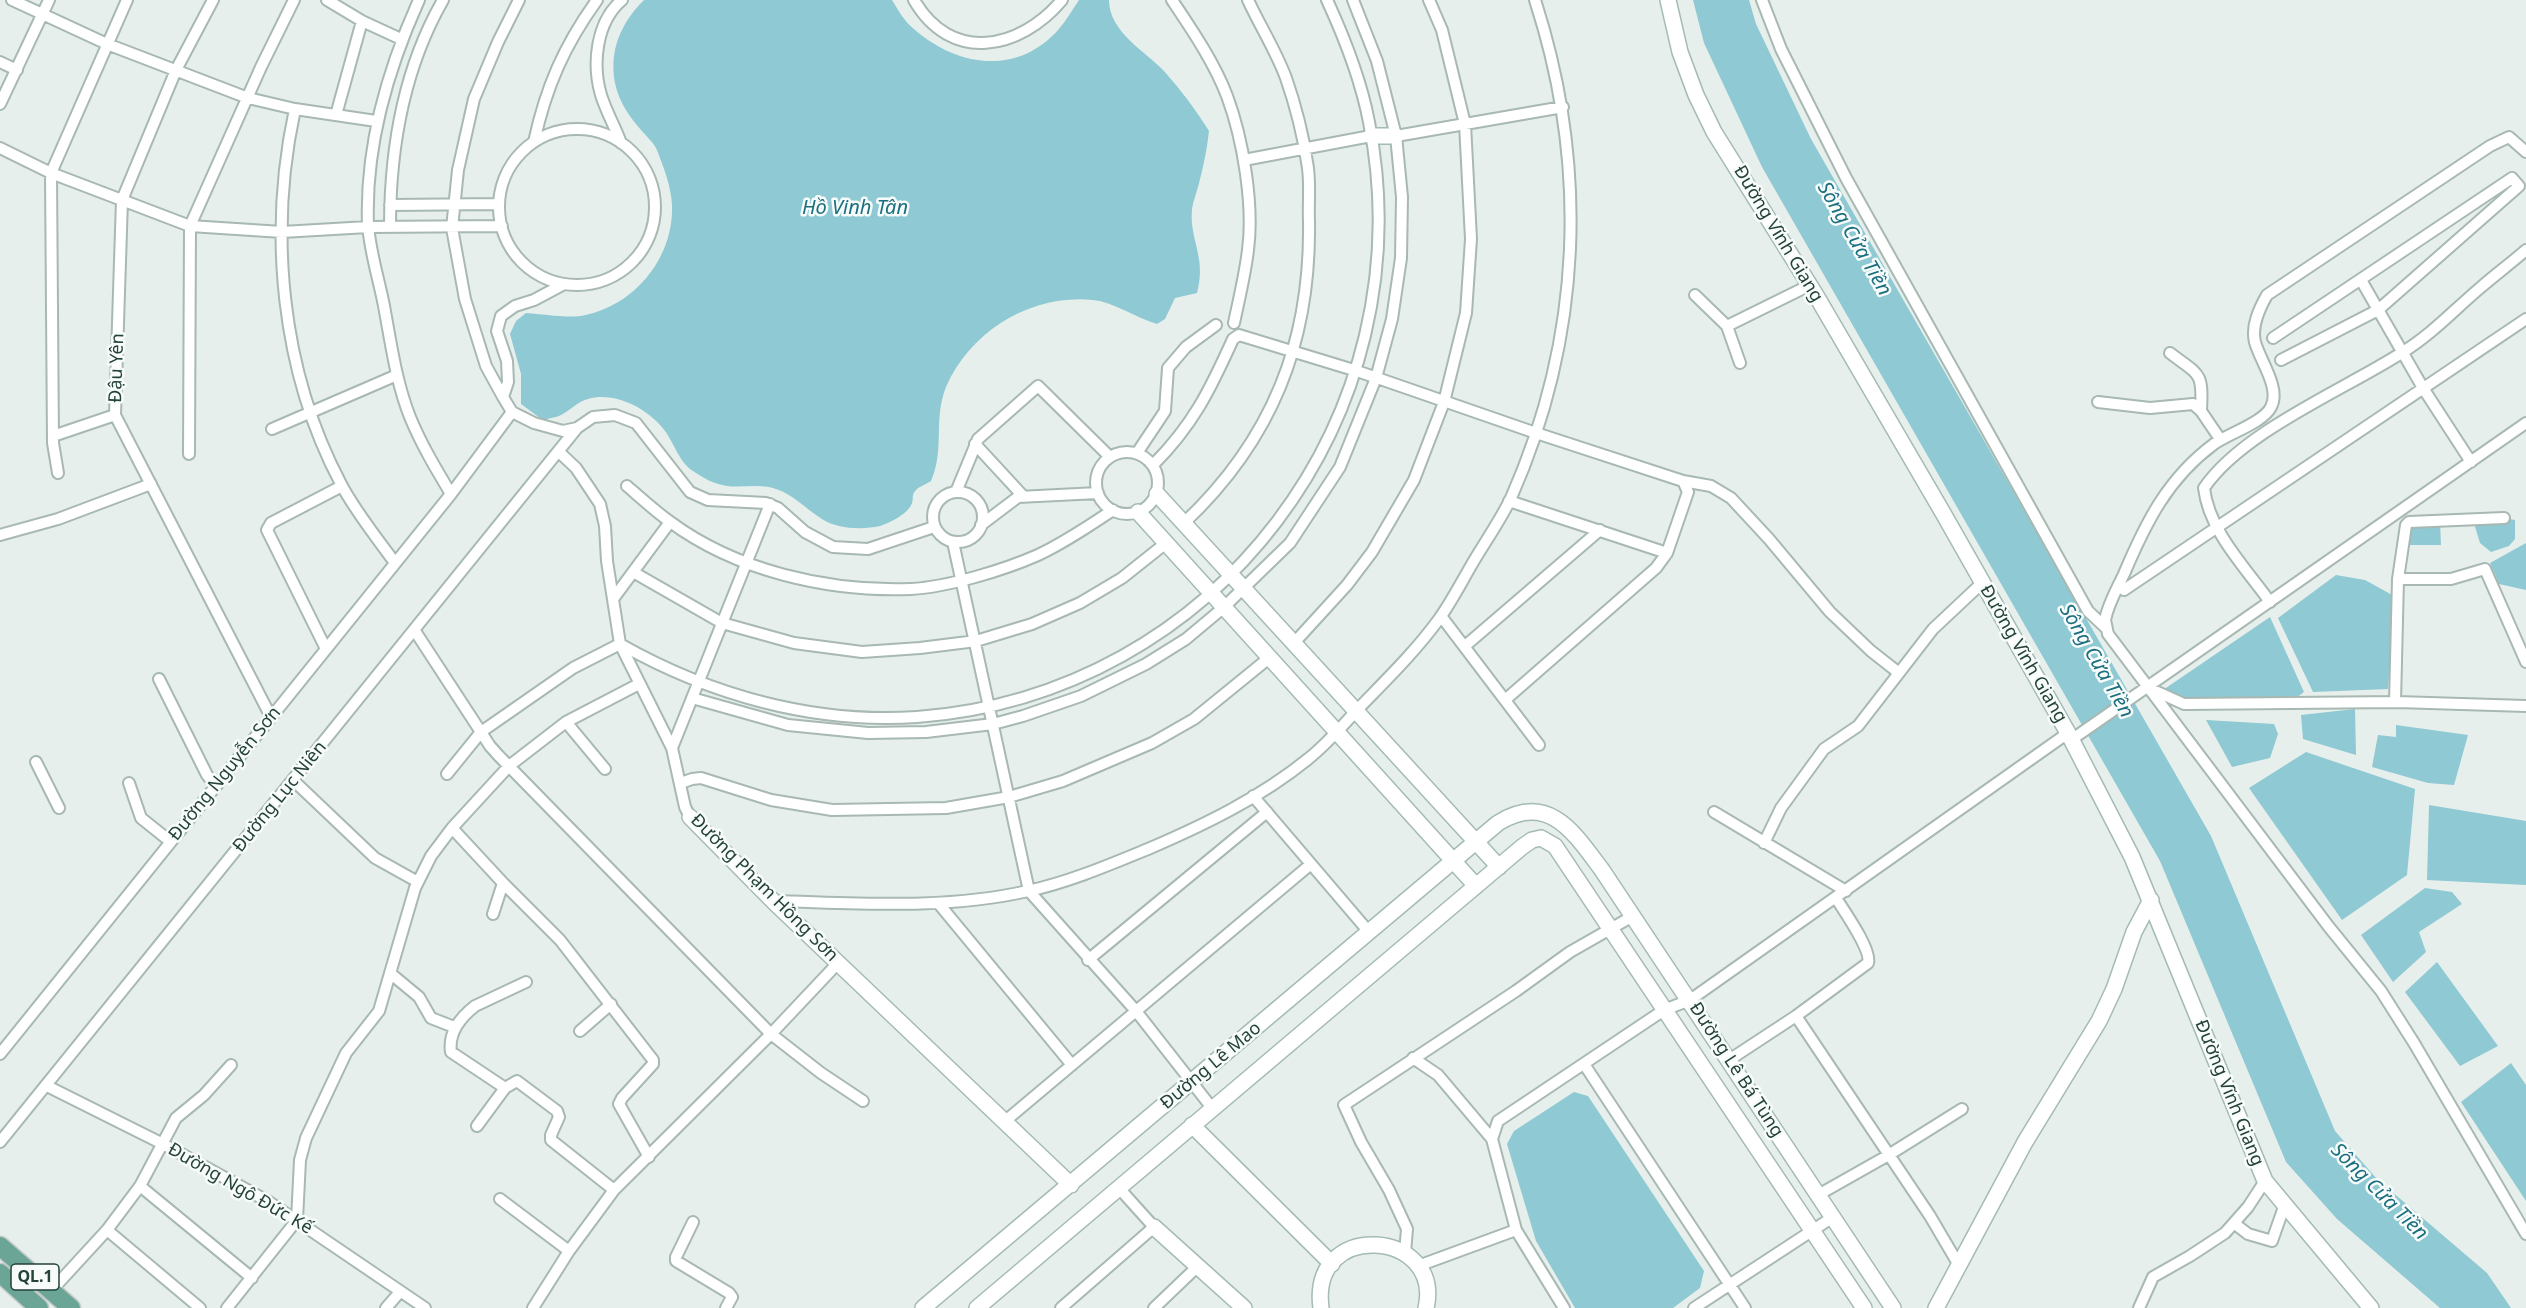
<!DOCTYPE html>
<html>
<head>
<meta charset="utf-8">
<style>
	body { margin:0 }
	canvas { display:block; background:#e6efeb }
</style>
</head>
<body>
<canvas width="2526" height="1308"></canvas>
<script>
const ctx = document.querySelector('canvas').getContext('2d');
ctx.lineJoin = 'round';
function fill(path, color) { ctx.fillStyle = color; ctx.fill(path, 'evenodd'); }
function stroke(path, color, width, dash) { ctx.strokeStyle = color; ctx.lineWidth = width; ctx.lineCap = dash ? 'butt' : 'round'; ctx.setLineDash(dash || []); ctx.stroke(path); }
function write(font, color, halo, rows, align = 'center') {
  ctx.font = font + ' "Noto Sans",sans-serif'; ctx.lineWidth = 5; ctx.setLineDash([]); ctx.textBaseline = 'middle'; ctx.strokeStyle = halo; ctx.fillStyle = color; for (const [text, x, y, turn = 0] of rows) {
    ctx.save(); ctx.translate(x, y); ctx.rotate((+turn || 0) * Math.PI / 180); ctx.textAlign = isNaN(turn) ? turn : align; if (halo) ctx.strokeText(text, 0, 0); ctx.fillText(text, 0, 0); ctx.restore();
  }
}
const water = new Path2D(`
	M644,0h248c6,10 13,22 22,29 43,38 103,47 144,1 8,-9 14,-20 21,-30h30c0,32 36,51 55,71 17,19 32,39 45,60 -2,19 -6,37 -11,56 -2,7 -5,15 -6,22 -3,31 15,48 5,84l-22,5 -10,21 -8,5c-21,-6 -43,-22 -64,-24 -61,-6 -122,30 -147,87 -13,32 -1,63 -15,94 -4,3 -11,5 -15,9 -5,5 -2,7 -4,13 -3,10 -22,20 -32,23 -18,4 -43,3 -58,-7 -16,-10 -28,-24 -46,-30 -16,-6 -33,-1 -49,-3 -13,-2 -24,-8 -34,-15 -14,-9 -19,-28 -28,-40 -16,-22 -50,-40 -77,-32 -11,3 -17,11 -27,16 -6,3 -11,2 -17,6l-23,-17v-30l-11,-40 6,-13 10,-8c17,1 38,5 55,3 52,-9 93,-57 91,-111 -1,-19 -9,-40 -16,-57 -4,-7 -10,-12 -15,-18 -12,-14 -22,-28 -26,-47 -6,-33 6,-60 29,-83z
	M1693,0h56l7,24 55,115 400,697 124,295 42,48 110,94 24,35h-71l-103,-89 -51,-57 -126,-301 -398,-694 -58,-124z
	M2504,518l11,2v19l-6,7 -18,6 -11,-9 -7,-23z
	M2440,523l1,22h-32l-2,-10 4,-8z
	M2526,543v47l-27,-6 -9,-21z
	M2336,575l29,5 29,16 -6,93 -75,3 -35,-74z
	M2270,617l34,75 -8,6 -111,2 -22,-10z
	M2355,709l1,46 -53,-16 -2,-24z
	M2206,720l68,4 4,10 -8,24 -38,9z
	M2396,725l72,10 -14,50 -26,-2 -56,-16 6,-32 18,2z
	M2306,752l109,37 -8,86 -65,45 -93,-132z
	M2429,805l97,16v64l-99,-5z
	M2425,888l27,4 10,12 -43,28 7,20 -33,30 -32,-47z
	M2437,962l61,84 -38,20 -55,-74z
	M2511,1063l15,22v116l-65,-99z
	M1574,1092l14,4 116,175 -4,17 -27,20h-98l-39,-67 -29,-97 7,-13z`);
const street = new Path2D(`
	M12,0l95,44 141,54 47,11 81,12
	M213,0l-37,70 -54,130 -7,215 156,302
	M327,0l35,21 39,18
	M419,0c-32,71 -54,147 -51,225 2,27 11,55 16,81 7,37 12,76 26,111 11,27 26,52 41,77
	M914,0c37,64 106,50 148,0
	M1172,0c20,30 42,62 55,96 16,43 27,109 21,154 -3,25 -9,49 -14,73
	M1762,0l19,49 65,129 242,433 17,16
	M0,62l17,8
	M0,104l49,-104
	M295,109c-27,124 -14,262 46,375 14,27 36,54 54,79
	M336,115l26,-94
	M499 207a78 78 0 1 1 156 0a78 78 0 1 1-156 0Z
	M1396,136l167,-29
	M534,142c12,-55 30,-96 63,-142
	M621,143c-6,-16 -15,-32 -20,-48 -9,-31 -5,-73 21,-95
	M0,148l51,25 139,53 92,6 86,-5 134,-1
	M2526,152l-17,-15 -19,9 -223,149c-8,14 -16,31 -12,47 5,19 26,46 16,65 -7,15 -43,27 -57,37 -46,34 -68,78 -90,130 -7,15 -16,30 -19,46l3,14 221,293 52,64 33,52 112,191
	M1244,160l127,-24
	M390,205l109,-1
	M390,227c0,-78 14,-159 53,-227
	M2361,280l62,108 48,74
	M564,284l-30,16 -19,6 -14,10 -4,15 10,30 1,21 -5,15 9,15 22,11 29,8 14,-3 16,-11 22,-2 21,8 54,69 18,8 58,3 12,5 27,24 28,15 35,2 66,-22
	M1695,295l32,31 13,37
	M1727,326l83,-41
	M2273,338l239,-160 7,8 -141,124 -97,50
	M2170,353c30,23 33,18 31,58
	M503,397l-17,-31 -21,-67 -13,-71 6,-58 16,-71 24,-57 21,-42
	M2098,402l52,6 43,-4 8,7 19,28
	M272,429l125,-54
	M53,436l62,-21
	M975,444l48,52
	M1096 483a31 31 0 1 1 62 0a31 31 0 1 1-62 0Z
	M559,452l17,16 24,36 5,22 2,35 13,83 52,104 13,59 5,10
	M1137,453l28,-42 3,-43 18,-21 30,-22
	M189,454l1,-228 71,-159 33,-67
	M1153,465c40,-40 57,-75 80,-126l6,-4 118,36 179,62 147,48 5,11 -21,61 -11,15 -151,132
	M58,473l-5,-30 -2,-270 76,-173
	M1683,481l28,5 20,12 38,41 61,73 41,39 28,22
	M627,486c14,12 27,24 42,35 67,50 159,71 242,68 37,-2 93,-19 127,-34 26,-12 51,-29 75,-45
	M956,492l22,-53 60,-53 72,71
	M933 517a25 25 0 1 1 50 0a25 25 0 1 1-50 0Z
	M1509,501l158,52
	M1184,523c88,-83 127,-181 125,-302 -1,-19 2,-40 -2,-59 -4,-27 -12,-58 -21,-84 -10,-27 -26,-52 -38,-78
	M981,525l37,-28 80,-4
	M0,535l58,-16 93,-35
	M953,542l76,349 107,120 76,97
	M633,572l89,51 72,20 68,9 58,-4 56,-7 56,-17 48,-21 42,-25 44,-35
	M2398,579h53l34,-10 41,93
	M2124,590l402,-271
	M613,599l57,-77
	M2270,602c-25,-35 -61,-71 -66,-114 39,-57 140,-98 199,-136 29,-18 51,-42 77,-64 15,-13 31,-25 46,-38
	M1441,616l98,129
	M415,631l75,115 8,9 273,279 50,39 42,28
	M1294,643l53,-58 25,-33 42,-72 30,-78 22,-89 5,-74 -6,-115 -23,-94 -13,-30
	M1465,646l135,-116
	M326,649l-59,-119 4,-7 71,-37
	M159,679l48,96 7,9h4
	M2151,689l33,15 213,-2 129,4
	M692,698l96,27 80,8 58,-1 67,-8 30,-8 58,-20 65,-32 40,-25 37,-31 67,-65 50,-76 36,-89 16,-59 9,-61 1,-61 -6,-61 -19,-75 -24,-61
	M2395,702l3,-123 8,-54 3,-3 95,-4
	M566,722l39,47
	M2071,740l455,-317
	M672,748l98,-244
	M36,762l23,46
	M447,774l34,-42 92,-64 47,-24c90,51 193,80 297,73 299,-22 510,-301 452,-595 -8,-42 -24,-83 -42,-122
	M294,781l81,77 43,24
	M129,783l12,35 30,24
	M681,783l11,-4 9,-1 70,22 61,10 114,-2 63,-11 54,-16 89,-38 42,-24 75,-61
	M1253,796l116,136
	M1714,812l132,79
	M452,828l51,55 57,57 93,120v4l-31,34 -3,6 30,53
	M1764,843l17,-35 43,-59 34,-23 75,-97 49,-46
	M773,901c85,2 171,9 255,-10 41,-9 81,-26 120,-42 56,-24 112,-51 160,-90 19,-15 34,-33 50,-50 28,-29 57,-57 81,-90 13,-18 24,-40 36,-60 12,-20 26,-40 36,-61 71,-161 78,-331 24,-498
	M939,904l133,161
	M493,914l10,-31
	M1088,960l179,-148
	M390,973l29,24 12,21 23,9
	M526,982l-51,24c-14,11 -27,26 -24,46l54,36 12,-7 40,30 2,6 -8,18v5l63,50
	M1796,1016l134,200 30,51
	M580,1031l31,-27
	M0,1054l451,-560 61,-82
	M1413,1058l25,17 54,64 24,91 48,78
	M1729,1060l67,-44 72,-53c4,-13 -24,-52 -32,-65
	M1584,1064l161,244
	M47,1086l116,58 106,58 156,106
	M1004,1122l307,-258
	M477,1126l28,-38
	M1492,1139l6,-18 166,-111 26,-10 378,-267
	M0,1142l577,-714
	M140,1186l112,92
	M1818,1195l69,-39 75,-47
	M500,1199l69,52
	M693,1222l-17,35v4l53,32 3,4 -6,11
	M2235,1224l13,10 24,7 13,-37
	M107,1230l93,78
	M1405,1253l2,-24 -18,-39 -28,-48 -17,-37 172,-114 54,-39 63,-36
	M1418,1266l98,-36
	M51,1291l56,-61 33,-44 36,-68 28,-23 27,-30
	M227,1308l70,-88 3,-60 6,-22 40,-85 33,-42 36,-123 16,-32 21,-28 57,-62 57,-44 73,-38
	M386,1308l13,-15
	M533,1308l36,-57 45,-61 157,-156 67,-71
	M1061,1308l93,-81 -36,-40
	M1154,1308l44,-42
	M1694,1308l139,-91
	M2139,1308l14,-31 37,-21 35,-23 23,-26 17,-26`);
const secondary = new Path2D(`
	M1668,0l12,52 16,43 18,37 103,165 126,216 125,220 64,124 133,324 106,127
	M1371,136h25
	M1157,494l342,373
	M1138,512l338,374
	M690,817l83,84 298,284
	M1192,1125l140,139
	M1154,1227l90,81
	M923,1308l575,-485c51,-32 77,11 104,47l291,438
	M977,1308l545,-461 10,-7 9,-2 14,8 309,462
	M1321,1308c-12,-90 123,-78 105,0
	M1936,1308l89,-166 74,-121 15,-32 20,-57 17,-32`);
const primary = new Path2D(`
	M0,1246l71,62
	M0,1273l39,35`);
const shields = [
	[35,1277,48]
];
const shieldNames = [
	["QL.1",35,1277]
];
const streetNames = [
	["Đường Vĩnh Giang",1778,234,59],
	["Đậu Yên",117,368,-88],
	["Đường Vĩnh Giang",2023,654,60],
	["Đường Nguyễn Sơn",225,774,-51],
	["Đường Lục Niên",280,797,-51],
	["Đường Phạm Hồng Sơn",764,888,45],
	["Đường Lê Mao",1211,1066,-40],
	["Đường Lê Bá Tùng",1736,1070,57],
	["Đường Vĩnh Giang",2229,1093,68],
	["Đường Ngô Đức Kế",240,1189,30]
];
const waterNames = [
	["Hồ Vinh Tân",855,208],
	["Sông Cửa Tiền",1854,239,60],
	["Sông Cửa Tiền",2096,661,60],
	["Sông Cửa Tiền",2379,1192,45]
];
fill(water, '#8ec9d4');
stroke(street, '#a8b8b2', 14);
stroke(secondary, '#a4bbb3', 18);
stroke(primary, '#c2cac8', 21);
stroke(street, '#fff', 10);
stroke(secondary, '#fff', 15);
stroke(primary, '#6aa596', 18);
for (const [x, y, w] of shields) { const box = new Path2D(); box.roundRect(x - w / 2, y - 13, w, 26, 4.5); ctx.fillStyle = '#f7fbf9'; ctx.fill(box); stroke(box, '#24423a', 1.5); }
write('bold 16px', '#24423a', null, shieldNames);
write('18px', '#24423a', '#f7fbf9', streetNames);
write('italic 20px', '#1c6f80', '#f7fbf9', waterNames);
</script>
</body>
</html>
